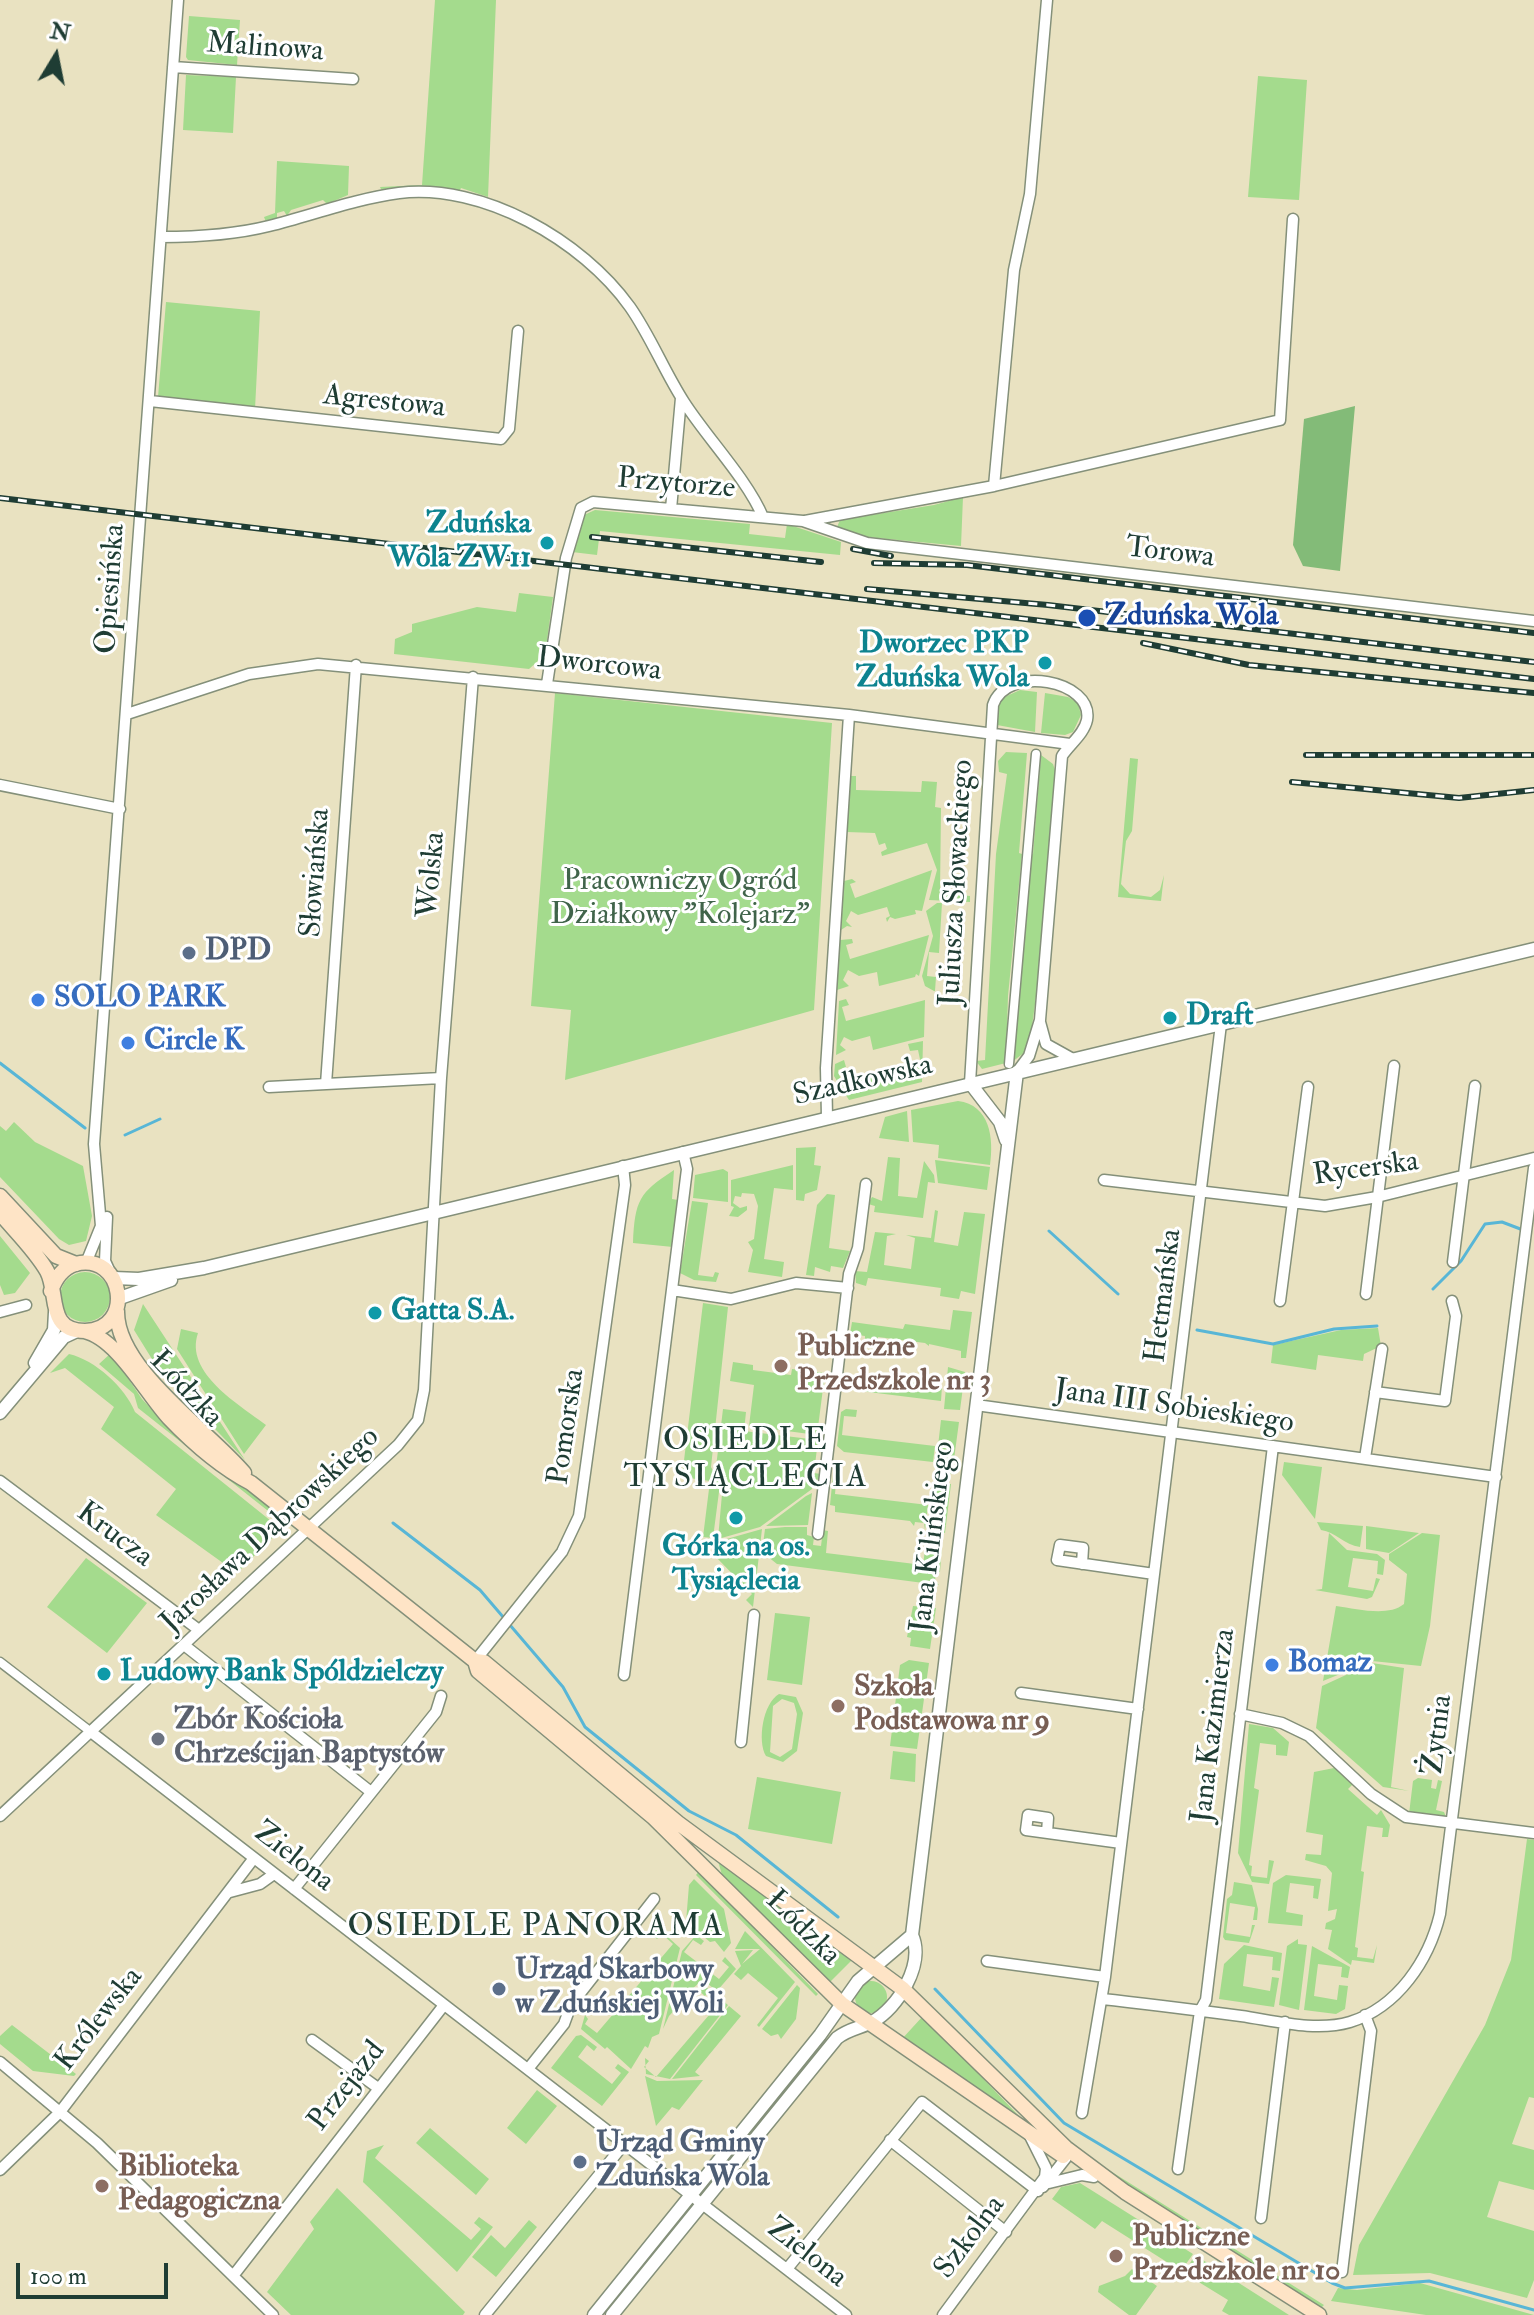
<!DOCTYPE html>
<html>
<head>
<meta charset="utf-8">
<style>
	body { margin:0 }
	#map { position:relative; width:1534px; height:2315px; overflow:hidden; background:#e9e2c1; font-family:"IM FELL Double Pica",serif }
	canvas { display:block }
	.north { position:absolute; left:16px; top:16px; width:80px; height:80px; -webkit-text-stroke:6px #fff; paint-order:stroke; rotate:10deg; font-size:22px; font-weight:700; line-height:32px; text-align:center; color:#1f3d34 }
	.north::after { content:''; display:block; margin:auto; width:28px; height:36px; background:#1f3d34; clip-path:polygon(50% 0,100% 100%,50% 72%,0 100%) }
	.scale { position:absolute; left:16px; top:2263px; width:152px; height:36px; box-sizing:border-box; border:4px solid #1f3d34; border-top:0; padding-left:10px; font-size:24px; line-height:28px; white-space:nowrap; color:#1f3d34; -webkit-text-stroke:6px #fff; paint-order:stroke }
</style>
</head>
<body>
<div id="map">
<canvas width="1534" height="2315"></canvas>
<div class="north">N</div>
<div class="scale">100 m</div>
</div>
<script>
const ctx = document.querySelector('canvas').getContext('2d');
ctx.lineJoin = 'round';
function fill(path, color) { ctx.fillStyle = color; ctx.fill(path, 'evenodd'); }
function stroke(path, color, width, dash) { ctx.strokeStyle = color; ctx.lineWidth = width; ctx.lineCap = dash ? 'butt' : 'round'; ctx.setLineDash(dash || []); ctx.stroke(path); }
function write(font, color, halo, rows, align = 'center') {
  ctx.font = font + ' "IM FELL Double Pica",serif'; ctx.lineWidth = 6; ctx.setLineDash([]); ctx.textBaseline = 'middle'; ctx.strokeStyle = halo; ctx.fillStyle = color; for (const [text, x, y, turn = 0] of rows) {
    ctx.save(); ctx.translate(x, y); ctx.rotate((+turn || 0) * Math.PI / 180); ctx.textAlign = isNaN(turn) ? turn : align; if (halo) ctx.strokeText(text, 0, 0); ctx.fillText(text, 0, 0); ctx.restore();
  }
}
const green = new Path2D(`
	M435,0h61l-8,197 -27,-9 -2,4 -49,-4 -28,3 -2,-4 42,-2z
	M189,16l51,4 -3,45 -49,-5 -2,-3z
	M186,75l50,2 -3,56 -50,-3z
	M1258,76l49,4 -8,120 -51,-3z
	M277,161l72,5 -1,29 -21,9 -4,-4 -32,10 -4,6 -3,-5 -7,2v5l-11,4 -2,-5 11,-4z
	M166,302l94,9 -5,98 -97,-12z
	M963,497l-2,49 -94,-9 -30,-10 3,-7 94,-15z
	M595,510l155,14 -1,10 36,4 2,-14 54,18 -1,13 -240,-24 -3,24 -25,-3 12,-37z
	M519,593l34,4 -9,65 -6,-1 -9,8 -135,-15 1,-15 17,-7v-8l65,-17 39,5z
	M1020,690l17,2 -2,40 -38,-7 3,-26z
	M555,693l277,30 -18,287 -249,70 6,-70 -40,-4z
	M1045,693l23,4 10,6 3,12 -8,17 -8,3 -24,-2z
	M1006,752l21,1 -8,100 3,1 -14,142 -2,67 -24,6 -6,-8 9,-1 11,-206 11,-80 -8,-2 -1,-11z
	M1041,755l12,9 3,9 -19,216 -8,60 -17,13 16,-158 -4,-1 5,-48 4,-1z
	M1130,758l8,1 -6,72 -6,10 -5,43 9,10 21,3 9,-7 4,-15 -3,26 -43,-4z
	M851,776h5v14l65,2 1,-11 15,1 -2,25 6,1 -1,85 30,3v6l-41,-2 8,-30 -10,-27 -45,13 -1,-4 6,-3 -2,-6 -6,2 -4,-12 -28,-1z
	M932,870l-10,41 -7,-1 1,4 -21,5 -5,-2 -3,5 -1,-4 4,-2 -3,-9 -29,8 -7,-4 -5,10 6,6 -5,-1 -6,4 3,-49 8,-2 4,3 -6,2 5,14z
	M937,903h5l-3,50 -10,-1 -2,24 9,1 -1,14 28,2 -29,-2 -9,-5 -3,-10 11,-40 -7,-25z
	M929,935l-10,41 -3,-2 -1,3 -36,9 -2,-14 -18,4 -11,-6 -5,10 6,6 -12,4 3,-50 12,-1 1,4 -7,2 4,14z
	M846,999l3,6 -7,2 4,14 79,-21 -1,37 -51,13 -3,-14 -18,5 -8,-4 -4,8 6,5 -10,5 3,-54z
	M923,1041l-1,41 -73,18 -15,-24 1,-12 9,-4 2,7 -8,3 4,14 79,-20 -3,-14 -8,1 -2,-7z
	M958,1101c32,4 36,37 32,64l-52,-7 1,-13 -26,-3 -2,-32z
	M907,1111l2,31 -30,-4 6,-21z
	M14,1122l21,20 48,24 9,50 -6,25 -17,4 -10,-6 -59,-62v-51l6,5z
	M816,1147l-2,18 7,1 -4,24 -12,4 -1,7 -8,-1v-52z
	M888,1157l12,1 -2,38 19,2 7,-37 10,14 1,8 -7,-1 -5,36 -49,-6 1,-6 -7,-2 4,-7 10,4z
	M935,1160l55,7 -3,23 -49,-7z
	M793,1165v25l-19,-2 -10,71 20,3 -2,15 -34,-5 5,-22 -5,-8 6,-3 4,-33 -4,-12 -12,-1 -1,4 -6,-1 -2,7 7,5 7,-2v4l-9,7 -9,-1 5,-9 -3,-1v-26z
	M723,1169l5,3v30l-35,-4 2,-23z
	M674,1170l-2,29 6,1 -5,47 -40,-4c2,-43 6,-50 41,-73z
	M827,1194l8,1 -6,53 21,3 -7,17 -12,-2 -1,6 -15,-5 -1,9 -8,-1 11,-70z
	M692,1201l16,2 -10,72 15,2 2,-5 4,1 -3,9 -22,-2 -14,-7z
	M935,1210l3,1 -4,31 24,4 6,-34 21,2 -10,80 -14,-3 -2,8 -19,-3 1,-8 -73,-10 -2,8 -10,-3 -1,-12 12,1 8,-40 21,2 -9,2 -3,29 27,4 4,-31 -9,-3 25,3z
	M0,1236l30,37 -15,20 -11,2 -4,-10z
	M60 1297a25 25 0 1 1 50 0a25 25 0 1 1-50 0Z
	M703,1303l25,4 -17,160 9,17 -7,54 -10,-1 7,-56 -28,-4z
	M143,1304l102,156 -85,-88 -26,-42z
	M953,1310l19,2 -6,46h-5v-7l-32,-7v2l-4,-3 -47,-6 -1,9 -12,-2v-8l-15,-2 2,-12 51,7 2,-5 45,6z
	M1378,1328l3,18 -17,8 -1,7 -45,-6 -2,15 -45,-7 2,-18 68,-15z
	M181,1329l17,4c-14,40 42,72 68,92l-22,29 -67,-105z
	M111,1353l31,46 25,27 112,89 -2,3 -139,-110 -4,-14 -35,-30z
	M69,1354c26,6 56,33 66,58l146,117 -44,44 -81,-58 20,-26 -75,-60 13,-22 -49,-39 -15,5z
	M733,1362l20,3v5l38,5 1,-6 33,4 -8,62 -68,-9 5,-41 -24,-4z
	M948,1367l17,5 -5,38 -16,-1z
	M846,1375l96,11 -1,15 -97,-12z
	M723,1409l23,3 -2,19 74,9 -4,33 7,1 -1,6 -7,-1 -1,10 -52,38 -42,12 5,-56 -7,-16z
	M846,1409l11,1 -1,7 -12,-1 -2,19 93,11 -2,16 -89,-10 -7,-6 4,-34z
	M941,1420l18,2 -7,52 -17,-2z
	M1284,1462l38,5 -7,52 -33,-44z
	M837,1471l-2,23 93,11 -3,25 -1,-7 -9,-1 -1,4 -4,-5 -75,-9v-6l-5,-1 3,-30z
	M933,1482l18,2 -6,49 -17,-2z
	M812,1493l-4,32 -42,1 40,-30z
	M1317,1522l46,4 -3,21c-16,-2 -24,-15 -39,-17z
	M1366,1526l53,7 -30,20 -23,-4z
	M785,1527h22v8l7,2 -1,8 8,1 2,-16 5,1 -2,22 97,12 3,-23 16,2 -2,28h-4l-1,9 4,4 -162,-21 -15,-12 3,-23z
	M762,1529l-9,78 -7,-7 6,-6 -38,-39 2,-13z
	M1329,1533l18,17 30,4 8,6 -2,15 -6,-1 1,-13 -25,-3 -5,29 25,4 3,-13 4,1 -8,18 -5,2 -52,-9 7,-1z
	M1422,1533l18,2 -10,91 -9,40 -49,-5 -49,20 13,-75c22,3 52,11 68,-2l3,-30 -18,-14v-6z
	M86,1558l61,45 -40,50 -60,-46z
	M913,1606l23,2 -6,41 -20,-3 1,-8 -4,-1z
	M775,1613l35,4 -8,68 -35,-5z
	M909,1660l20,3 -12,86 -27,-3 10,-81z
	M1372,1663l32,5 -13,119 18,4 -26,-4 -67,-59 6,-42z
	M779,1694l17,3 7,16 -6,38 -14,11 -17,-6c-9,-15 -3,-53 13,-62zM782,1699l12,4 3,11 -5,35 -12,8 -10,-5 3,-46z
	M1249,1724l24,4 16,14 -2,14 -11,-1v-10l-16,-2 -6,45 5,2 -10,75 3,1 -1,10 16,2 2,-18 5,1 -5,23 -17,-2 -14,-29z
	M893,1751l23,3 -1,28 -25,-3z
	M1339,1767l15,16 -6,6 29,26 4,-5 9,15 -2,12h-6l1,-9 -16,-2 -6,45 3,1 -9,75 3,1 -1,9 16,2 4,-14 -3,18 -22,-3 -1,5 -23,-16 4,-19 -7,-1 1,-6 9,-4 2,-10 -9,2 4,-38 -6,-7 -21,-6 1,-6 15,1 2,-20 -17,-3 8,-60z
	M757,1777l84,15 -9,52 -84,-15z
	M1418,1778l14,2 -1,8 5,1 2,-9 4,1 -6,29 8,2 2,5 -37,-3 4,-33z
	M1527,1839l7,1v258l-5,-1 -17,47 22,6v40l-35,-9 -12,36 47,14v49l-7,18 -97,-25 -77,2 6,-30 126,-220 26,-65z
	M718,1861l135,98 -24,24 -107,-108z
	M699,1871l119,123 -2,2 -120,-121z
	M1286,1875l35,4 -3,20 -5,-1 1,-12 -24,-3 -4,29 17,3 -1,11 -34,-3 5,-40z
	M694,1879l30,30 7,34 -7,9 -9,-11 -5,1 -24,-20 3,-37z
	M1234,1882l18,3 6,24 -1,11h-4l2,-13 -25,-4 -4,30 24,4 2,-12h3l-6,18 -24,-3 -2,-3 4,-38 5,-4z
	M654,1928h4l22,20 -21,86 -7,3 -4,11 -3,-2 -14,23 -24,-22 -2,2 -24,-20 4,-14 3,4 -3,5 12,9 76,-89 -11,-10 -5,5 -7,-6z
	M745,1931l50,51 -36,45 -2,-2 21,-27 -30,-25 -7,7 -7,-6 7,-8 -6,-15 18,-1 -11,14 18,-15h-25z
	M696,1935l8,6 -3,4 -8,-5 -9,12 35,27 10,-12 -7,-6 3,-4 11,12 -19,22 -9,-7 -9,-1 -15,13 2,2 -17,18 -6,13 19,-78z
	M1298,1939v5l9,1 -8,65 -20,-5 8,-59z
	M1244,1945l38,8 -2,18 -8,-1 1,-13 -26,-3 -4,32 27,5 2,-14 7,1 -5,29 -55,-8 5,-35z
	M1312,1946l38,21 -2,11 -7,-1 1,-10 -24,-3 -4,32 23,4 2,-15 9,1 -3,23 -9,5 -32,-4z
	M855 1997a16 16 0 1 1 32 0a16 16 0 1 1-32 0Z
	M797,1985l3,3 -4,31 -15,20 -3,-5 -7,2 -9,-7z
	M700,1988h7l21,17 -58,74 -24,-5 -1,-16 4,3 -5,6 12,10 65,-76 -12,-10 -4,5 -7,-6z
	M729,2006l12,10 -46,56 5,4 -28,3z
	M923,2016l96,100 -118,-76z
	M12,2025l64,49 -2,2 -41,-5 -33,-27v-8z
	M581,2035l16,12 -3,4 -7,-6 -9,12 34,27 9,-11 -6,-5 3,-4 11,8 -27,34 -51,-38 25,-32z
	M645,2076l12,5 46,-1 -24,30 -7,-3 -16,19z
	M537,2090l20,16 -31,38 -19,-16z
	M430,2128l59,51 -13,16 -60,-52z
	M384,2145l-9,13 96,82 10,-11 -7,-6 5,-6 14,10 -36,45 -94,-90 4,-31z
	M1104,2167l220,138 -3,3 -219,-139z
	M1080,2183l113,71 -12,17 -79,-50 -7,8 -43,-30 9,-12z
	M337,2188l128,124 -2,3h-172l-24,-23 47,-63 -4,-7z
	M529,2220l8,7 -41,50 -24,-20 19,-22 14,13z
	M1195,2255l94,60h-60l-7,-4 6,-11 -44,-27z
	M1132,2269l25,17 -21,29h-7l-31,-23 1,-6 26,-10z
	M1420,2283l114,32h-108l-95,-14 7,-13 19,2z`);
const forest = new Path2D(`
	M1355,406l-15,165 -37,-5 -10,-21 11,-126z`);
const stream = new Path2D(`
	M0,1063l85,65
	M125,1135l35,-16
	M1049,1231l69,63
	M1433,1289l28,-28 24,-37 17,-2 21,8
	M1197,1330l76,14 61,-15 43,-3
	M393,1523l87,67 83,97 22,40 104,84 47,24 102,82
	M935,1989l129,134 268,160 13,5 84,-7 105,29`);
const pedestrian = new Path2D(`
	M1009,1064l27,-310
	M0,1662l91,70`);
const minor = new Path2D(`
	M173,67l180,12
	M161,237c37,0 72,-2 108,-11 44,-11 85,-27 130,-33 84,-10 183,47 231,114 21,30 34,64 54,95 23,36 63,77 79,115
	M150,401l351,38 8,-10 9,-98
	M994,486l20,-216 16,-76 17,-194
	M671,509l10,-111
	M805,521l189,-35 286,-66 13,-201
	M547,684l19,-126 15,-50 12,-6 210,19 64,22 667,78
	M127,714l122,-40 69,-10 531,51 221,29
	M0,785l120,24
	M1040,1022l6,22 27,15
	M970,1083l23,-378c14,-41 101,-25 94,15 -3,14 -17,24 -25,36l-22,264 -11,36 -12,16
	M326,1084l30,-419
	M269,1087l172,-9
	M827,1117l-1,-49 23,-353
	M1104,1180l221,26 52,-9 157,-39
	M107,1217l-2,44 5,11
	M1453,1262l22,-176
	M86,1263l15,-37 -7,-82 84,-1144
	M672,1290l59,9 65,-16 52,5
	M1366,1294l28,-228
	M1280,1301l28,-214
	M0,1312l26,-7
	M1375,1392l70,9 11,-85 -4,-15
	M976,1405l520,72
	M1365,1458l17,-109
	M0,1481l199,149
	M818,1534l31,-260 9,-26 8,-64
	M1082,1564l1,-16 -23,-3 -3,15 97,14
	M184,1645l187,147
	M475,1661l87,-109 17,-36 46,-331 -2,-19
	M624,1675l63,-506 -4,-17
	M1021,1693l117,16
	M1240,1714l42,9 27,13 62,58 35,23 128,16
	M91,1732l755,583
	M741,1742l13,-127
	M0,1816l398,-371 20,-25 6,-30 17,-312 32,-401
	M1047,1833l1,-15 -20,-3 -2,15 95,13
	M294,1889l142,-177 5,-16
	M230,1892l30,-8 14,-10
	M987,1961l118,16
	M1102,1999c47,5 93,11 139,17 35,5 75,16 109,6 48,-15 79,-62 90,-108l94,-746
	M312,2040l66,48
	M0,2062l97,81 176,172
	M528,2069l36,-45 7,-19 83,-106
	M1082,2113l23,-136 116,-953
	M890,2140l116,92
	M1178,2169l22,-158 6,-11 67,-554
	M0,2170l60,-58 194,-254
	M1049,2183l33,-8 12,2
	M1043,2187l23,-29v-6
	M1261,2218l24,-196
	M787,2269l135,-167 116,89
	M1342,2272l29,-241 -6,-16
	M233,2276l211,-271
	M485,2315l140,-172
	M943,2315l102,-138 1,-9 -17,-34`);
const tertiary = new Path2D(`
	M970,1083l30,39 6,18
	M114,1278l25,1 65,-11 1330,-319
	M120,1298l51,-18
	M35,1363l19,-33 1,-18
	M0,1413l64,-76 15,-7
	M594,2315l226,-280 38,-54 54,-46
	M612,2315l225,-277c11,-9 23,-10 35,-16 26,-14 53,-58 40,-87l105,-863`);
const secondary = new Path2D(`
	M0,1196l56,60 20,8
	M0,1213c15,18 35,37 47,58 12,22 -1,60 38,60 51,-1 39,-80 -10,-67 -12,4 -20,15 -24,27
	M117,1311c-1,58 93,121 127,162
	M84,1331c33,7 62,62 85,87 24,25 51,49 82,65l224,178 9,1 194,161 225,166 163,159 59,44 194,123
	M475,1661l3,10 175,146 189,187 221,152`);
const rail = new Path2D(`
	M0,498l1534,181
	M592,537l229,25
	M853,549l38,7
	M874,563l93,2 567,68
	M867,589l181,16 486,57
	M1143,643l106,22 285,28
	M1306,755h228
	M1292,782l167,16 75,-8`);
const markers = [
	[547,543,8,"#0f9aa8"],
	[1087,618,10,"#1a4fb4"],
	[1045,663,8,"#0f9aa8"],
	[189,953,8,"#5c6f8a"],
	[38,1000,8,"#3f7fe0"],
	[1170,1018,8,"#0f9aa8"],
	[128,1043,8,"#3f7fe0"],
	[375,1313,8,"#0f9aa8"],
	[781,1366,8,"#8d6e63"],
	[736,1518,8,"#0f9aa8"],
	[1272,1665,8,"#3f7fe0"],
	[104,1674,8,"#0f9aa8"],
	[838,1706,8,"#8d6e63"],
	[158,1739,8,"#6b7280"],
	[499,1989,8,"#5c6f8a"],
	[580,2162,8,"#5c6f8a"],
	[102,2186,8,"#8d6e63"],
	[1116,2256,8,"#8d6e63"]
];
const streetNames = [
	["Malinowa",265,49,4],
	["Agrestowa",384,403,6],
	["Przytorze",676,485,5],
	["Torowa",1170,554,7],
	["Opiesińska",112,589,-86],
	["Dworcowa",599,666,6],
	["Słowiańska",317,873,-86],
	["Wolska",433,875,-85],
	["Juliusza Słowackiego",958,883,-87],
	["Szadkowska",863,1082,-13],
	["Rycerska",1366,1170,-8],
	["Hetmańska",1165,1296,-83],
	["Łódzka",185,1390,47],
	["Jana III Sobieskiego",1174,1408,8],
	["Pomorska",568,1427,-82],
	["Jarosława Dąbrowskiego",271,1531,-43],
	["Krucza",114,1536,37],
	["Jana Kilińskiego",934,1537,-83],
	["Jana Kazimierza",1215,1726,-83],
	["Żytnia",1439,1735,-83],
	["Zielona",293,1858,38],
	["Łódzka",802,1929,45],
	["Królewska",100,2020,-52],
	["Przejazd",348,2087,-52],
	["Szkolna",971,2238,-53],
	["Zielona",806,2254,38]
];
const cultureNames = [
	["Zduńska",531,526,"right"],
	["Wola ZW11",531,560,"right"],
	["Dworzec PKP",1029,646,"right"],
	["Zduńska Wola",1029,680,"right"],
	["Draft",1186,1018],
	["Gatta S.A.",391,1313],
	["Górka na os.",736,1549,"center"],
	["Tysiąclecia",736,1583,"center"],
	["Ludowy Bank Spóldzielczy",120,1674]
];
const transitNames = [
	["Zduńska Wola",1105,618]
];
const parkNames = [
	["Pracowniczy Ogród",680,883],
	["Działkowy \"Kolejarz\"",680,917]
];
const serviceNames = [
	["DPD",205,953],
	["Urząd Skarbowy",515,1972],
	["w Zduńskiej Woli",515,2006],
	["Urząd Gminy",596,2145],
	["Zduńska Wola",596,2179]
];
const shopNames = [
	["SOLO PARK",54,1000],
	["Circle K",144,1043],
	["Bomaz",1288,1665]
];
const educationNames = [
	["Publiczne",797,1349],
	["Przedszkole nr 3",797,1383],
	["Szkoła",854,1689],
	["Podstawowa nr 9",854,1723],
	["Biblioteka",118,2169],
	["Pedagogiczna",118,2203],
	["Publiczne",1132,2239],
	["Przedszkole nr 10",1132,2273]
];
const worshipNames = [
	["Zbór Kościoła",174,1722],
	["Chrześcijan Baptystów",174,1756]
];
const neighbourhoodNames = [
	["OSIEDLE",746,1442],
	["TYSIĄCLECIA",746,1479],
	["OSIEDLE PANORAMA",536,1928]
];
fill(green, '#a4db8d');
fill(forest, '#83bb78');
stroke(stream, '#58b6d6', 3);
stroke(pedestrian, '#84907a', 11);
stroke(minor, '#84907a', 13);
stroke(tertiary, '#84907a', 15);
stroke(secondary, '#84907a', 17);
stroke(pedestrian, '#fff', 8);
stroke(minor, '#fff', 10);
stroke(tertiary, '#fff', 12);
stroke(secondary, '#fee4c6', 14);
stroke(rail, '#1f3d34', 6);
stroke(rail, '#fff', 3, [9]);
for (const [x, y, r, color] of markers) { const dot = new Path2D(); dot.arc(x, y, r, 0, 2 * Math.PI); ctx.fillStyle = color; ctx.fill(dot); stroke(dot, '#fff', 3); }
write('30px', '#1f3d34', '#fff', streetNames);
write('bold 30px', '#0d838f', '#fff', cultureNames, 'left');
write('bold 30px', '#164399', '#fff', transitNames, 'left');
write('30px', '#40644a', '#fff', parkNames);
write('bold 30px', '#4e5e75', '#fff', serviceNames, 'left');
write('bold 30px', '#366cbe', '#fff', shopNames, 'left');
write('bold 30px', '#785e54', '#fff', educationNames, 'left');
write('bold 30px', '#5b616d', '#fff', worshipNames, 'left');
ctx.letterSpacing = '2px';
write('32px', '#1f3d34', '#fff', neighbourhoodNames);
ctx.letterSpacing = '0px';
</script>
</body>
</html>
